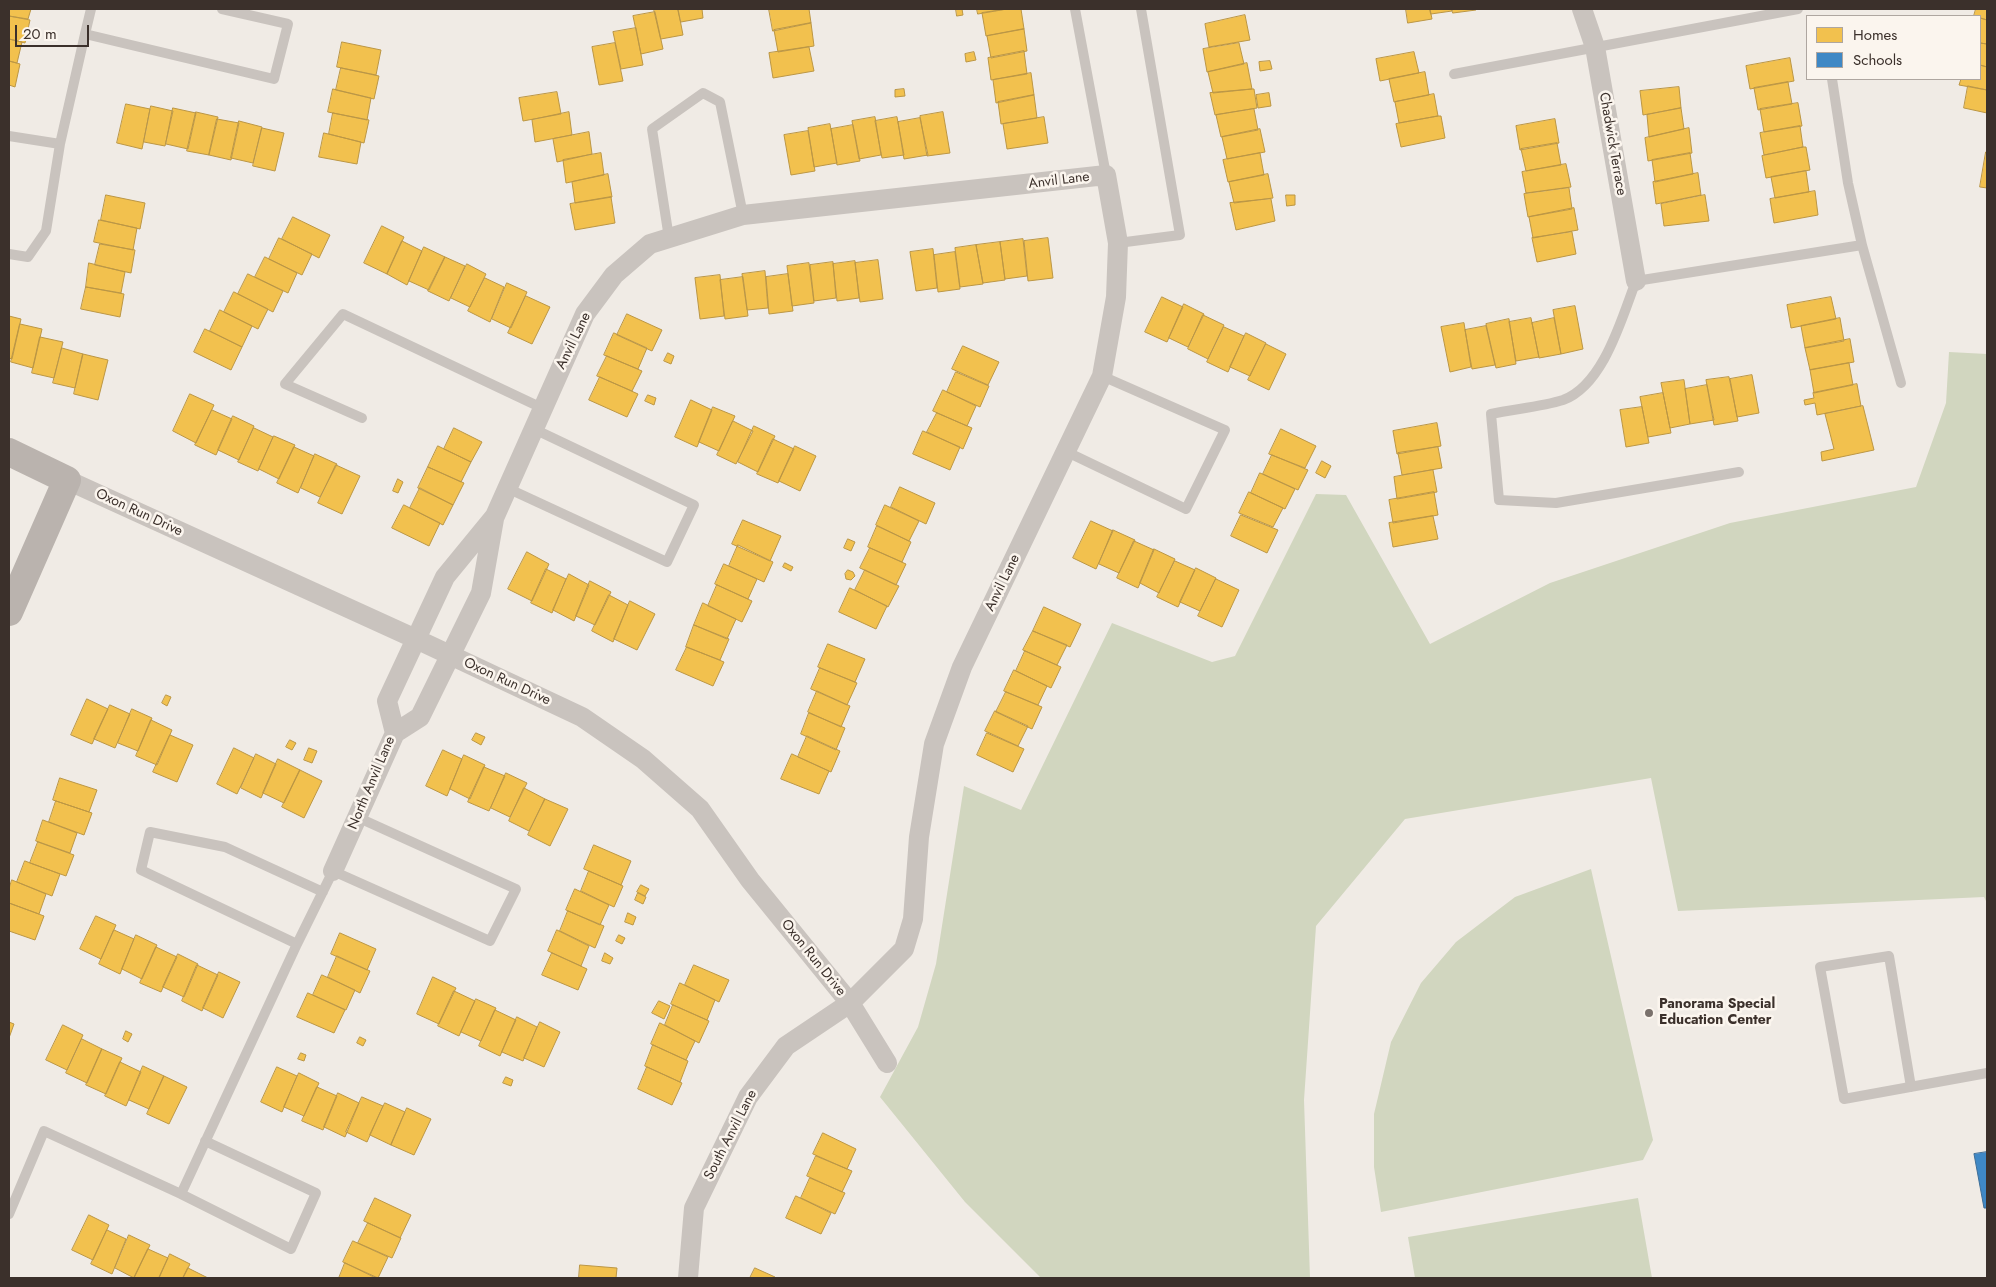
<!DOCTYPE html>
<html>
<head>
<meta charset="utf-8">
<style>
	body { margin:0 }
	#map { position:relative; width:1996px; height:1287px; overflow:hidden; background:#f0ebe5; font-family:Jost,sans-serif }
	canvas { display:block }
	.frame { position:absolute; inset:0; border:10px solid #3b302b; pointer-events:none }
	.legend { position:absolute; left:1806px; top:15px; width:175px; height:65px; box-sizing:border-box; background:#fbf5ee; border:1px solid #aea6a0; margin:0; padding:6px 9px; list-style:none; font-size:15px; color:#3b302b }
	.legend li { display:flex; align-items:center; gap:10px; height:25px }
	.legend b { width:25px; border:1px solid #aea6a0 }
	.scale { position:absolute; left:15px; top:25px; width:74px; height:22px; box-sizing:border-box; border:2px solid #3b302b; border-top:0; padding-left:6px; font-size:15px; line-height:18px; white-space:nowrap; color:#3b302b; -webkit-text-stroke:4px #fbf5ee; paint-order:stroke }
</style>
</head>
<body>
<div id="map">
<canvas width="1996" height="1287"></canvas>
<div class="frame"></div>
<ul class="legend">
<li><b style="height:14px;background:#f2c14e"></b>Homes</li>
<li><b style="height:14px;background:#3f88c5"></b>Schools</li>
</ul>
<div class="scale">20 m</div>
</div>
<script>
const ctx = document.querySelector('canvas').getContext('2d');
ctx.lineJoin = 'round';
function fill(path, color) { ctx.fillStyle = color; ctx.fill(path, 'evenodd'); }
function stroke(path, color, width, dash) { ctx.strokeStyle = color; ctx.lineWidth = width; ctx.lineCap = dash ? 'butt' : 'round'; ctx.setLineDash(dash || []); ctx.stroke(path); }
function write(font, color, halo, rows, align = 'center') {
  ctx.font = font + ' Jost,sans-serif'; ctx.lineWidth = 5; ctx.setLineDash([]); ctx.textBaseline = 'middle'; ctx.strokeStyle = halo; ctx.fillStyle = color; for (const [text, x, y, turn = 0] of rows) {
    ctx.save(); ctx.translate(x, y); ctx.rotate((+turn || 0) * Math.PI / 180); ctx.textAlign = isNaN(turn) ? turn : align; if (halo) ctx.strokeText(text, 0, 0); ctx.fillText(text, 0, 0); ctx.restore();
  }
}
const green = new Path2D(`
	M1949,352l38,2v549l-3,-6 -306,14 -27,-133 -246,41 -89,107 -12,174 6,178h-269l-76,-76 -85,-105 38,-70 18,-63 28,-178 57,24 91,-187 100,39 23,-6 81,-162 30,1 84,149 120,-61 180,-60 186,-36 30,-84z
	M1591,869l62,271 -10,20 -262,52 -7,-45v-53l17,-72 30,-59 35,-41 59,-45z
	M1638,1198l14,80h-237l-7,-41z`);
const homes = new Path2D(`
	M9,9h22l-3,10 -19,-3z
	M654,9h24l5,26 -22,4z
	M678,9h24l1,9 -22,4z
	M769,9h40l2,14 -38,8z
	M956,9h6l1,6 -6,1z
	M977,9h30l-29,5z
	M1007,9h14l3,20 -38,7 -4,-23z
	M1406,9h24l2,10 -24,4z
	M1430,9h22v2l-21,3z
	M1452,9h24v1l-23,3z
	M1976,9h11v11l-13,-4z
	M655,12l8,37 -22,5 -8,-38z
	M1245,15l5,25 -41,7 -4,-23z
	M9,16l21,4 -5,23 -16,-4z
	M1980,18l7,2v24l-7,-1z
	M811,23l3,23 -36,6 -4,-22z
	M636,28l7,37 -22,4 -8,-37z
	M1024,29l3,22 -36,7 -4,-22z
	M9,39l13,3 -5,21 -8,-2z
	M342,42l39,8 -5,25 -39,-8z
	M615,43l8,38 -24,4 -7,-38z
	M1239,43l5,21 -37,8 -4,-23z
	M1980,43l7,1v23l-7,-2z
	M809,47l5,24 -41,7 -4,-25z
	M1024,51l3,23 -36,6 -3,-22z
	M974,52l2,8 -10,2 -1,-8z
	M1414,52l5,21 -39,8 -4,-22z
	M1790,58l4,23 -44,8 -4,-23z
	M9,61l11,3 -5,23 -6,-2z
	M1270,61l2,8 -12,2 -1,-9z
	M1247,63l5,26 -39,4 -5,-21z
	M1980,65l7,2v23l-28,-5 2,-6h19z
	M341,68l38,8 -5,23 -38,-9z
	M1425,72l4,23 -35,7 -5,-23z
	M1031,73l3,22 -38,8 -3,-23z
	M1788,82l4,22 -34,6 -4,-22z
	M1968,86l19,4v23l-23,-5z
	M1679,87l2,21 -38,7 -3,-24z
	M333,89l38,9 -4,22 -39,-8z
	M904,89l1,7 -10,1v-7z
	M1252,89h2l3,19 -42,7 -5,-22z
	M557,92l4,22 -38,7 -4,-23z
	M1269,93l2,13 -13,2 -2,-13z
	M1434,94l4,22 -39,7 -4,-21z
	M1034,95l3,23 -36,6 -3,-22z
	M1798,103l4,23 -38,6 -4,-23z
	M126,104l24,5 -8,40 -25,-6z
	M151,106l22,5 -8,35 -21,-4z
	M173,108l23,5 -8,36 -22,-5z
	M1681,108l3,21 -35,8 -2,-22z
	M1254,109l4,21 -37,7 -5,-22z
	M196,112l22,5 -9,38 -22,-4z
	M569,112l3,23 -37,7 -3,-22z
	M943,112l7,41 -23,3 -7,-40z
	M333,113l36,7 -5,23 -35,-9z
	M1438,116h3l4,22 -44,9 -5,-23z
	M875,117l6,38 -22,4 -7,-38z
	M897,117l7,38 -22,3 -7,-37z
	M1044,117l4,26 -41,6 -4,-25z
	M920,118l8,37 -24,4 -6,-37z
	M217,119l22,4 -8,37 -22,-5z
	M1555,119l4,24 -39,7 -4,-24z
	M239,121l23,6 -9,36 -22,-5z
	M830,124l7,39 -23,4 -6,-39z
	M853,125l7,36 -23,4 -6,-36z
	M1800,126l3,21 -39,8 -4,-22z
	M262,128l22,5 -9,38 -22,-5z
	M1689,128l3,25 -44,8 -3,-23z
	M1260,129l5,23 -38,7 -5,-22z
	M808,131l7,40 -24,4 -7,-40z
	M589,132l3,22 -35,8 -4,-23z
	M324,133l37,9 -4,22 -38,-7z
	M1557,143l4,22 -35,6 -5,-22z
	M1803,147h3l4,23 -44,8 -4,-22z
	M1986,152h1v36l-7,-1z
	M601,153l3,22 -38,8 -3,-23z
	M1260,153l4,22 -36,7 -5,-22z
	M1690,153l3,21 -38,8 -3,-22z
	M1566,164l5,23 -45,6 -4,-21z
	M1806,171l3,21 -34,6 -4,-21z
	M1698,173l3,22 -45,9 -3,-22z
	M608,174l4,23 -37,6 -3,-21z
	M1268,174l5,24 -39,5 -5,-21z
	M1569,188l3,21 -44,8 -4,-23z
	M1815,191l3,24 -44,8 -4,-24z
	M106,195l39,8 -5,26 -39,-9z
	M1286,195h9v10l-8,1z
	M1705,195l4,26 -45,5 -3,-22z
	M611,197l4,26 -40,7 -5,-26z
	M1271,199l4,22 -39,9 -6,-27z
	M1574,208l4,22 -45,8 -4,-21z
	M293,217l37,18 -11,23 -37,-19z
	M99,220l38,8 -4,22 -39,-8z
	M382,226l22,11 -17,37 -23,-11z
	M1572,232l4,22 -39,8 -5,-24z
	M279,238l33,16 -10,21 -33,-16z
	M1048,238l5,40 -25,3 -4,-40z
	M1023,239l4,37 -22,3 -5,-37z
	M402,241l20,10 -15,34 -20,-11z
	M1000,242l5,38 -22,3 -7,-38z
	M100,244l35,6 -4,23 -36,-8z
	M976,245l7,39 -23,3 -5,-39z
	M424,247l21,10 -16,33 -20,-9z
	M933,249l4,39 -21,3 -6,-39z
	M955,252l5,37 -22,3 -4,-37z
	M265,257l32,16 -9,20 -33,-16z
	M445,257l20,9 -16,35 -21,-10z
	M878,260l5,39 -23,3 -5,-39z
	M855,261l4,37 -22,3 -4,-37z
	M833,262l3,36 -22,3 -4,-36z
	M89,263l36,9 -4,21 -35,-6z
	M809,263l5,40 -22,3 -5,-40z
	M467,264l19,10 -16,33 -19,-9z
	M765,271l3,37 -21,2 -5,-36z
	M248,274l35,17 -10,21 -35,-18z
	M788,274l5,37 -24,3 -3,-37z
	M720,275l4,41 -24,3 -5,-41z
	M743,277l5,39 -23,3 -5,-39z
	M485,278l19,9 -14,35 -22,-11z
	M507,283l20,9 -16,36 -19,-9z
	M86,287l38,7 -4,23 -39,-8z
	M234,292l34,17 -10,20 -34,-17z
	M526,296l24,11 -18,37 -24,-11z
	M1162,297l21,10 -16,35 -22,-10z
	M1831,297l5,22 -45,9 -4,-23z
	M1184,304l20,10 -16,33 -19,-9z
	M1575,306l8,43 -22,5 -8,-44z
	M220,310l32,16 -10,21 -32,-16z
	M627,314l35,16 -10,21 -35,-16z
	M1203,315l21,10 -16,34 -20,-10z
	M9,316l12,3 -9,40 -3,-1z
	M1531,318l8,39 -23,4 -7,-39z
	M1554,318l7,36 -22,4 -7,-35z
	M1840,318l4,23 -39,7 -4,-22z
	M1509,319l7,45 -20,4 -10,-44z
	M1464,323l7,44 -21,5 -9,-45z
	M20,324l22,5 -9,39 -22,-6z
	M1486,326l9,39 -23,4 -7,-39z
	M1224,327l20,9 -16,36 -21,-10z
	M205,329l37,18 -11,23 -37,-18z
	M614,333l33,15 -9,21 -34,-14z
	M1246,333l20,10 -16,33 -20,-9z
	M40,337l23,5 -9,36 -22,-5z
	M1850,339l4,23 -44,8 -5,-22z
	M1266,344l20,10 -17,36 -21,-10z
	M963,346l36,16 -11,23 -36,-16z
	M62,348l21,6 -8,34 -22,-5z
	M668,353l6,3 -3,8 -7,-3z
	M83,354l25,6 -10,40 -24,-6z
	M607,356l35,15 -10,20 -35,-15z
	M1849,363l4,22 -39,8 -4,-23z
	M956,372l33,14 -9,21 -33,-15z
	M1752,375l7,38 -22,4 -7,-38z
	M600,377l38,17 -11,23 -38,-17z
	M1729,377l9,44 -24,4 -8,-45z
	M1684,380l6,44 -20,4 -9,-45z
	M1857,384l4,22 -44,9 -2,-12 -10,2 -1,-5 10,-2 -1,-5z
	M1707,385l7,35 -24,4 -5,-35z
	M943,390l33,16 -9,20 -34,-15z
	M1663,393l8,40 -23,4 -8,-40z
	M190,394l24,11 -18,38 -23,-12z
	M648,395l8,3 -2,7 -9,-4z
	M691,400l21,10 -15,37 -22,-10z
	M1863,406l11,44 -52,11 -1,-9 13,-3 -9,-35z
	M713,407l22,9 -16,35 -20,-9z
	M1642,407l7,36 -23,4 -6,-37z
	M212,410l20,9 -16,36 -21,-10z
	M937,413l35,15 -9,21 -36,-17z
	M233,416l21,10 -15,34 -21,-10z
	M733,421l20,10 -17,33 -19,-9z
	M1437,423l4,23 -44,8 -4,-23z
	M754,426l21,10 -17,36 -20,-10z
	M254,428l19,9 -15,34 -20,-9z
	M454,428l28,14 -11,20 -27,-13z
	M1281,429l35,17 -11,22 -36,-14z
	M923,431l37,16 -10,23 -37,-16z
	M274,436l21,9 -16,34 -20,-10z
	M773,439l21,10 -16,34 -21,-9z
	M438,446l33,16 -10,20 -33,-15z
	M795,446l21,10 -16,35 -21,-10z
	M294,447l20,9 -16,37 -21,-10z
	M1438,447l4,21 -40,7 -4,-22z
	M315,454l22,10 -17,33 -19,-9z
	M1272,455l36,15 -10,20 -35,-16z
	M1322,461l9,5 -6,12 -9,-5z
	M336,465l24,11 -18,38 -24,-11z
	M428,467l36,16 -11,22 -35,-17z
	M1433,470l4,22 -40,7 -3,-22z
	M1260,473l35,16 -10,20 -34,-16z
	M398,479l5,3 -5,11 -5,-2z
	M900,487l35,16 -9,21 -35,-17z
	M420,488l33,17 -10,20 -33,-17z
	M1249,492l34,16 -10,19 -34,-14z
	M1434,492l4,23 -45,8 -4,-23z
	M404,505l36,18 -11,23 -37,-18z
	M885,505l34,16 -10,20 -33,-16z
	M1241,515l37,15 -11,23 -36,-17z
	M1433,516l5,23 -45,8 -4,-24z
	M743,520l38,16 -11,25 -38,-17z
	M1091,521l22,10 -17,38 -23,-11z
	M877,526l34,16 -9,20 -34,-15z
	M1113,530l22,10 -16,33 -20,-9z
	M848,539l7,3 -4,9 -7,-3z
	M1134,541l20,9 -16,38 -21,-10z
	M738,545l35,17 -9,20 -35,-16z
	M870,548l36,16 -10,21 -36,-17z
	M1154,549l21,10 -16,34 -19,-10z
	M527,552l22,12 -17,37 -24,-12z
	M1175,561l20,9 -17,37 -21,-10z
	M785,563l8,4 -2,4 -8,-4z
	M724,564l33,15 -9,20 -33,-15z
	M1196,568l20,10 -16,33 -20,-9z
	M546,569l20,10 -14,34 -21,-10z
	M848,570l5,2 2,4 -4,4 -5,-1 -1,-5z
	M865,570l34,16 -11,21 -33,-17z
	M569,574l20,11 -15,36 -21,-11z
	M1216,579l23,11 -17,37 -24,-11z
	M590,581l21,11 -16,33 -19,-9z
	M717,585l35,16 -10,21 -34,-16z
	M850,588l37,18 -11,23 -37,-17z
	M609,595l19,10 -15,37 -21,-11z
	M630,601l25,13 -18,36 -23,-11z
	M703,603l33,16 -9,20 -33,-14z
	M1044,607l37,17 -11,23 -37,-16z
	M694,625l35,14 -9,21 -34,-13z
	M1033,631l34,14 -10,20 -34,-15z
	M828,644l37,15 -10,23 -37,-15z
	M687,647l37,15 -11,24 -37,-16z
	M1025,651l36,16 -10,21 -35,-17z
	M820,668l37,15 -10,22 -36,-16z
	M1014,670l33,16 -9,19 -34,-14z
	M817,691l33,15 -9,21 -33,-15z
	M1006,692l36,15 -10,22 -36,-17z
	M166,695l5,2 -4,9 -5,-3z
	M87,699l21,10 -16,35 -21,-9z
	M110,705l20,9 -15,34 -21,-9z
	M132,709l20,9 -14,33 -20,-8z
	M995,711l33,15 -10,20 -33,-15z
	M809,713l36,15 -9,22 -35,-16z
	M151,720l21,10 -15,35 -21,-9z
	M476,733l9,4 -4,8 -9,-5z
	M987,733l37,16 -11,23 -36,-17z
	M170,735l23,10 -16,37 -24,-10z
	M807,736l33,15 -9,21 -33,-15z
	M290,740l6,3 -4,7 -6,-3z
	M234,748l20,10 -17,36 -20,-10z
	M309,748l8,3 -5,12 -8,-3z
	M443,750l19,9 -15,37 -21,-10z
	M256,754l20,10 -15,34 -20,-10z
	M792,754l37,17 -10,23 -38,-15z
	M464,755l21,10 -15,34 -20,-10z
	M278,759l22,11 -16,33 -21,-10z
	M484,767l21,9 -16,35 -21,-9z
	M300,770l22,11 -18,37 -22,-11z
	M506,773l21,10 -17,34 -19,-9z
	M60,778l37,12 -8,22 -36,-12z
	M524,788l21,11 -16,32 -20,-10z
	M545,799l23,10 -18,37 -22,-11z
	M56,801l36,12 -8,22 -35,-13z
	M43,820l34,13 -7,20 -34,-12z
	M38,842l36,13 -8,21 -36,-13z
	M594,845l37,16 -10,24 -37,-16z
	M25,861l35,13 -8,22 -35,-14z
	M589,871l34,15 -9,21 -33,-16z
	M12,880l34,14 -7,20 -30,-11v-14z
	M641,885l8,4 -4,7 -8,-4z
	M575,889l34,16 -9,20 -34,-15z
	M638,893l8,4 -3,7 -8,-4z
	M9,903l35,13 -9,24 -26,-9z
	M568,911l36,15 -9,22 -35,-17z
	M628,913l8,4 -3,8 -8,-3z
	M96,916l20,9 -15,34 -21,-10z
	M114,930l20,9 -14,35 -21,-10z
	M557,930l32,16 -8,20 -33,-15z
	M340,933l36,16 -9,21 -36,-16z
	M136,935l21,10 -15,34 -20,-10z
	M619,935l6,3 -3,6 -6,-3z
	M156,947l21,10 -16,35 -21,-9z
	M552,953l35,16 -9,21 -36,-15z
	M605,953l8,5 -3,6 -8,-3z
	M178,954l20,10 -14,33 -21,-10z
	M337,956l33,15 -10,22 -32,-16z
	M197,965l21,10 -16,36 -20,-10z
	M694,965l35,15 -10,22 -34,-17z
	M219,972l21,10 -17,36 -20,-10z
	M322,975l33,15 -9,20 -33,-15z
	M433,977l23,11 -17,36 -22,-10z
	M680,983l35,17 -8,20 -36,-16z
	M454,991l21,10 -16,35 -21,-10z
	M308,993l37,17 -11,23 -37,-16z
	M476,999l20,9 -15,33 -20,-9z
	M659,1001l11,5 -6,13 -12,-6z
	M673,1005l36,16 -10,22 -34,-18z
	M495,1010l21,10 -16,36 -21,-10z
	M517,1017l20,10 -14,34 -21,-9z
	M9,1022l5,2 -5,14z
	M540,1022l20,10 -16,35 -20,-9z
	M660,1023l35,18 -9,19 -35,-16z
	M63,1025l20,10 -16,35 -21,-10z
	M126,1031l6,3 -4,8 -5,-3z
	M360,1037l6,3 -3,6 -6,-3z
	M82,1039l20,10 -15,34 -21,-10z
	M653,1045l35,16 -8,21 -35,-16z
	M102,1049l20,9 -16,36 -20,-9z
	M301,1053l5,2 -2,6 -6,-2z
	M120,1062l21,10 -15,34 -21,-10z
	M143,1066l21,10 -15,33 -20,-9z
	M277,1067l20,9 -15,36 -21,-10z
	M647,1067l35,16 -10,22 -34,-16z
	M299,1073l20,10 -15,33 -20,-9z
	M164,1076l23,11 -18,37 -22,-10z
	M506,1077l7,3 -2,6 -8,-3z
	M317,1087l20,9 -14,34 -21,-9z
	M338,1093l21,10 -14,34 -21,-10z
	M362,1097l21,9 -16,36 -21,-10z
	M385,1103l20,9 -14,33 -21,-10z
	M407,1108l24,11 -17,36 -23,-10z
	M823,1133l33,16 -9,20 -34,-15z
	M816,1156l36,15 -10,21 -35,-16z
	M810,1178l35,15 -10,21 -34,-16z
	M796,1196l35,17 -10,21 -35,-16z
	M375,1198l36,17 -11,23 -36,-17z
	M89,1215l20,10 -16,35 -21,-10z
	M368,1223l33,15 -9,20 -34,-15z
	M107,1230l19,9 -14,35 -21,-10z
	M129,1235l21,10 -16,33 -19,-10z
	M353,1241l35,16 -10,21 -35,-16z
	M148,1249l20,9 -9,20h-25z
	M170,1254l20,10 -7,14h-24z
	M345,1263l31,15h-37z
	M580,1265l37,3 -1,10h-37z
	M188,1268l20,10h-25z
	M755,1268l20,9v1h-25z`);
const schools = new Path2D(`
	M1987,1152v56h-3l-10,-54z`);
const lane = new Path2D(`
	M91,9l-6,25 189,45 14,-55 -66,-15
	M1075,9l31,166
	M1454,74l344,-65
	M1832,79l16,104 14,62 39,138
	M9,136l51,8
	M669,238l-17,-109 51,-36 17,9 23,113
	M1118,243l62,-8 -39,-226
	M9,254l19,3 18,-26 14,-87 25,-110
	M362,418l-77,-34 58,-70 199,94
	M1067,452l119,57 39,-79 -123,-54
	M1739,472l-183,31 -57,-3 -8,-86c22,-5 50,-7 72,-14 41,-15 59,-83 73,-119l226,-36
	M507,488l160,74 27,-57 -160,-76
	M297,944l-156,-74 9,-38 75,15 98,45
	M1911,1087l-22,-131 -69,11 24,132 143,-26
	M181,1194l116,-250 36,-73 157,70 26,-52 -157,-71
	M9,1214l35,-83 137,63 110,55 25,-56 -111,-52`);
const street = new Path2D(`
	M1582,9l13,38 41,234
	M67,480l349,159 166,78 61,42 57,50 50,71 100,123 37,60
	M395,733l25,-16 61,-124 13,-74
	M333,871l62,-138 -8,-32 58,-124 50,-61 90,-202 29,-39 36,-31 93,-29 363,-40 12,68 -2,54 -14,79 -140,291 -28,77 -15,93 -6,82 -9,30 -54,54 -64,43 -38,51 -54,111 -6,70`);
const secondary = new Path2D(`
	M9,452l58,28 -58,132`);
const markers = [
	[1649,1013,5,"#7a716c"]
];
const streetNames = [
	["Chadwick Terrace",1612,144,80],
	["Anvil Lane",1059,181,-7],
	["Anvil Lane",574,341,-64],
	["Oxon Run Drive",139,513,25],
	["Anvil Lane",1003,583,-64],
	["Oxon Run Drive",507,682,25],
	["North Anvil Lane",372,783,-67],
	["Oxon Run Drive",813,958,51],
	["South Anvil Lane",731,1135,-63]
];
const poiNames = [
	["Panorama Special",1659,1005],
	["Education Center",1659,1021]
];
fill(green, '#d1d6bf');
fill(homes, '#f2c14e');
stroke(homes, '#bb9644', 1);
fill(schools, '#3f88c5');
stroke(schools, '#3e6e97', 1);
stroke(lane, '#c9c3be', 10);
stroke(street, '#c9c3be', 20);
stroke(secondary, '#bab3ae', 28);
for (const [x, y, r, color] of markers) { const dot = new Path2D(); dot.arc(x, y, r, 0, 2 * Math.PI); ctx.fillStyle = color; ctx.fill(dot); stroke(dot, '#fbf5ee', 2); }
write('14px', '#3b302b', '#fbf5ee', streetNames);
write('bold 14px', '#3b302b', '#fbf5ee', poiNames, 'left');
</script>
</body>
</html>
